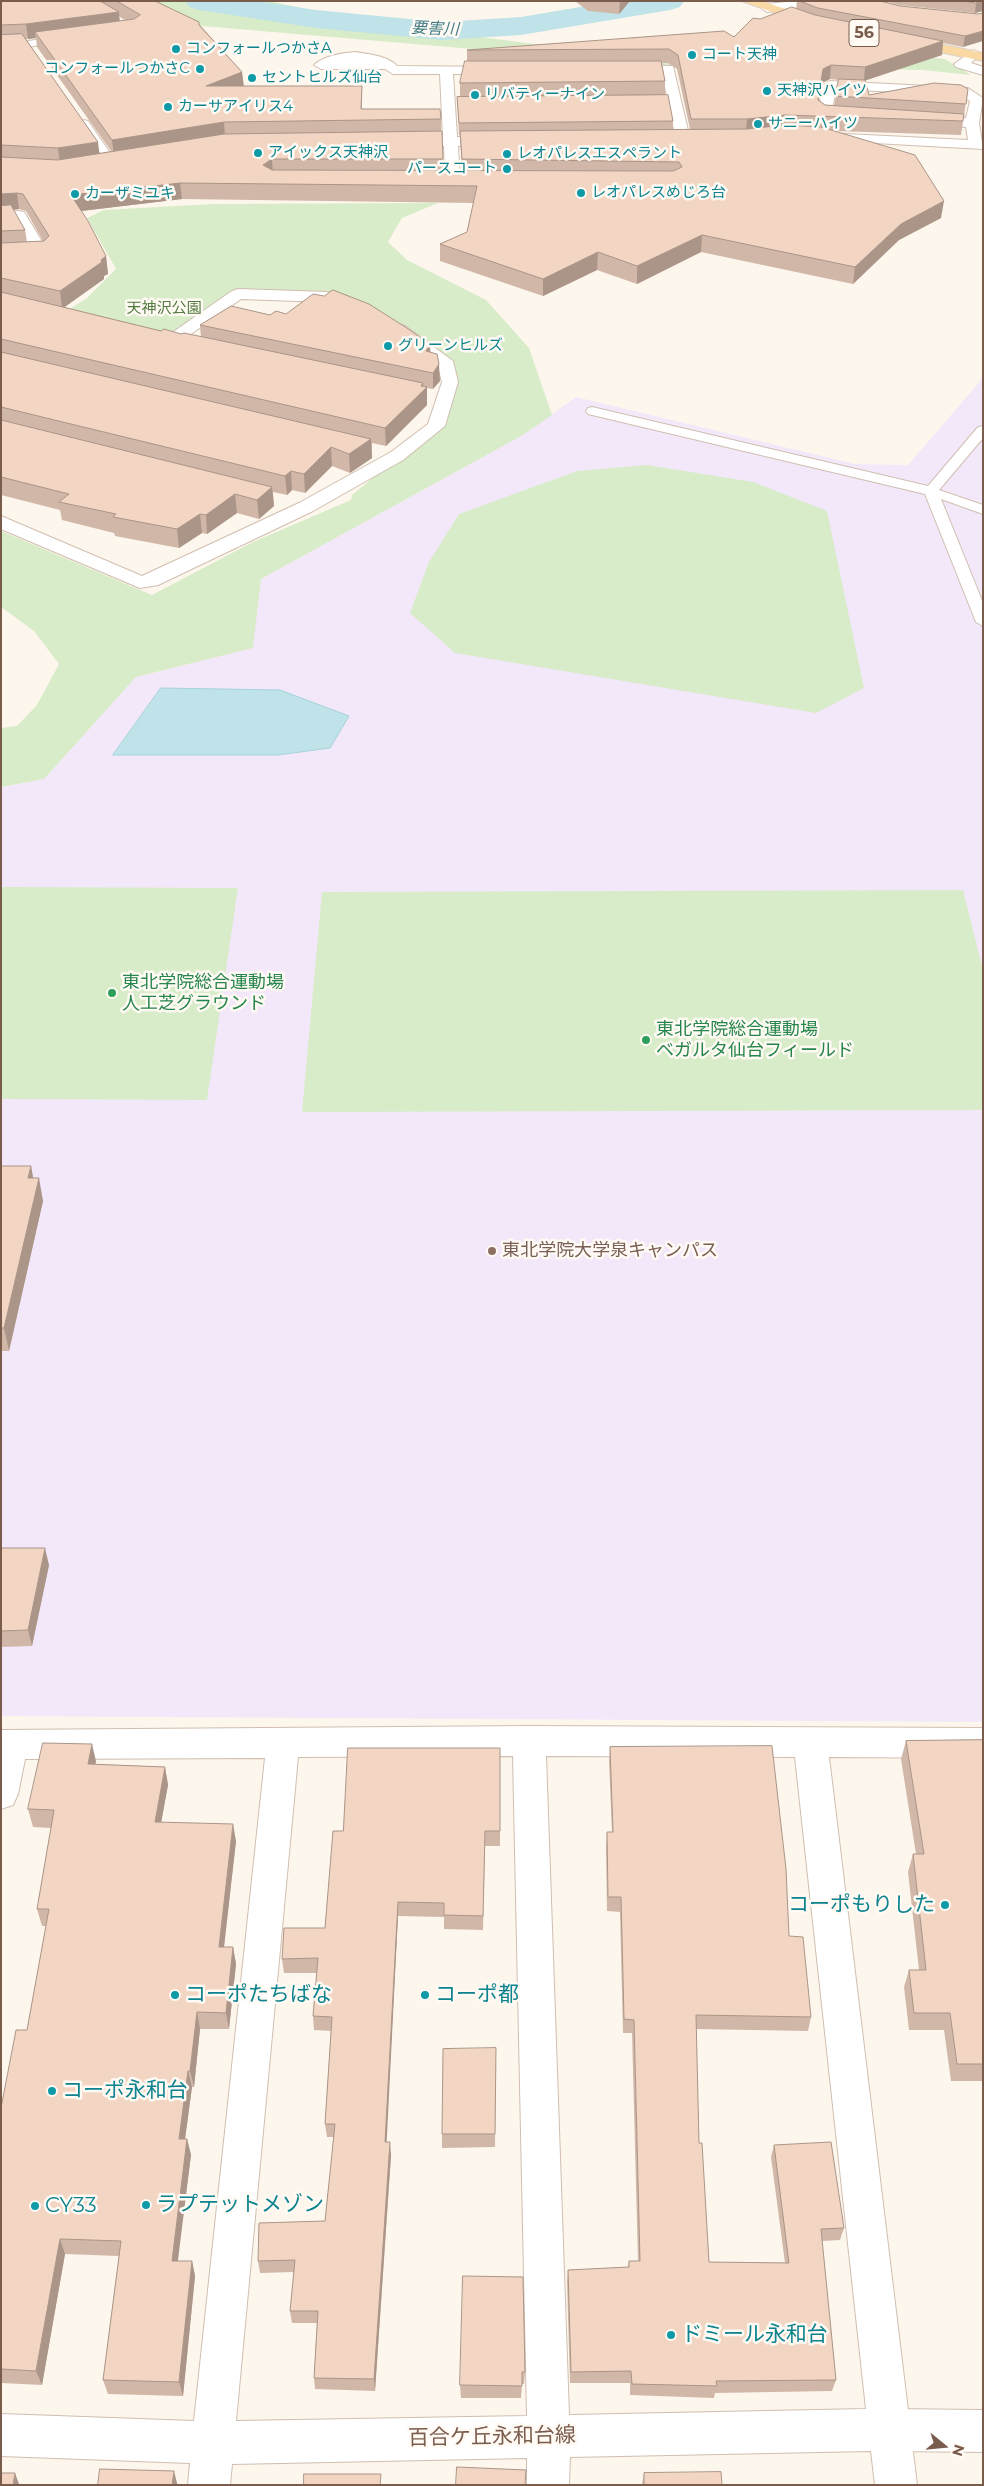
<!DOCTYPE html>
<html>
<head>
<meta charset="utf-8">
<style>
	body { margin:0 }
	#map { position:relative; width:984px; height:2486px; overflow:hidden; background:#fdf6ec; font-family:Montserrat,sans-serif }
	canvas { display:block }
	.frame { position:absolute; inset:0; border:2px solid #7a5c4d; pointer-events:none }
	.north { position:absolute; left:919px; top:2421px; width:50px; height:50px; -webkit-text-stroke:4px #fffaf3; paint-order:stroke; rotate:107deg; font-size:14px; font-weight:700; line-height:20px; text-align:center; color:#7a5c4d }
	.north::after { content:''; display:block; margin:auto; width:18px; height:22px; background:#7a5c4d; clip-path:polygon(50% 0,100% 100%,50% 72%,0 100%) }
</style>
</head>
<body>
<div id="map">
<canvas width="984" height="2486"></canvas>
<div class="frame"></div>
<div class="north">N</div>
</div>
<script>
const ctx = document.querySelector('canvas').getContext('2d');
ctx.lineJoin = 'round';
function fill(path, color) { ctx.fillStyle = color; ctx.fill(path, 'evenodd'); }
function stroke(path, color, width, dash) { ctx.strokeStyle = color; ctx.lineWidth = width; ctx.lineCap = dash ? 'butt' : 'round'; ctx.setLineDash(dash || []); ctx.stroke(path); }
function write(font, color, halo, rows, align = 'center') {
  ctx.font = font + ' Montserrat,"Noto Sans JP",sans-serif'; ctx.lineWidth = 5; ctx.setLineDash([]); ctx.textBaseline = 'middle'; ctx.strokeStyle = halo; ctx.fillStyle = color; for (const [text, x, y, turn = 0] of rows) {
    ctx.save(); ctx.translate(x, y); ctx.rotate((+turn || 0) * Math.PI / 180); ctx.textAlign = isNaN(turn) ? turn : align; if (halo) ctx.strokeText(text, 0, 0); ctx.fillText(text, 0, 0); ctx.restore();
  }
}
const education = new Path2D(`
	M983,378v1344l-982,-6v-929l43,-8 92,-102 116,-29 9,-69 262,-144 53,-38 279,67 53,1z`);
const green = new Path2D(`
	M102,1h167l95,21 287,37 207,-9 87,9 26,16 -48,-5 -262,-5 -494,-42z
	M438,203l-36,15 -14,24 19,18 79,40 43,48 23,67 -29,20 -262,144 -8,69 -117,29 -92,102 -43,8v-59l16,-2 20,-21 22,-41 -25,-33 -33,-24v-76l151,64 101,-53 98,-42 1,-5 84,-69 9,-27v-39l-91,-55 -116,-11 -66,46 -112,-25 27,-17 29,-29 -29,-51 17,-8 109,-6z
	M647,465l106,17 74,29 37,177 -48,25 -361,-60 -45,-40 19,-51 30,-48 118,-43z
	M1,887l237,1 -31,212 -206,-1z
	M963,890l20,80v140l-681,2 20,-220z`);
const water = new Path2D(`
	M161,688l119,2 69,26 -19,32 -52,7h-165z`);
const river = new Path2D(`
	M185,1h73l58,9 125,12 80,-5 95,-16h68l-4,6 -10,3 -149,25 -80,5 -125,-12 -117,-18 -10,-3z`);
const service = new Path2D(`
	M64,36l3,1v4l-39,6 -5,-3 5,-3z
	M84,120l4,1 27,39v4h-8l-28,-41z
	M592,407l336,79 50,-59 5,-1v12l-44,52 44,15v9l-42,-15 42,104v23l-7,-4 -51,-128 -337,-80 -2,-3 2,-3z`);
const minor = new Path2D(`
	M796,1h43l-6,4 -66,7 -6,-4 6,-4z
	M974,50l6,4 -9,9 12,4v8l-27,-8 -2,-3z
	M355,52c12,2 34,4 42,14l109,1 2,3 -2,3 -5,1h-48l4,63h40l7,4 -7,4 -39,1 2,35 -2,3h-38l-2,-3 2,-3 25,-1 -1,-31h-39l-7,-4 7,-4 38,-1 -3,-63h-47l-8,-5h-64l-7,-4c9,-9 29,-12 41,-13z
	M626,65l47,1 17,73 -2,3h-10l-2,-3 -14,-66 -41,-1 -2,-3z
	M830,81l138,7 15,10 -4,25 4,26 -163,-9 -2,-3 7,-4 143,7 -2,-13 -40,-3 -7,-4 7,-4 40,2 4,-17 -10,-6 -124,-6 -4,21 21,2 7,4c-6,7 -36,5 -42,-2l5,-29z
	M19,211l5,1 25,41 -3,3 -45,3v-10h30l-17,-29 -13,1v-9z
	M238,289l89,3 24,7 2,3 -8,5 -19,-5 -85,-3 -63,44h-12l-2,-3 2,-3 66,-46z
	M399,324l6,2 48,35 5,21 -13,44 -42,34 -90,51 -155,74 -18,3 -139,-59v-13l141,60 157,-73 92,-51 37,-28 14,-42 -5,-19 -44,-31 -2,-3z
	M529,1726l454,2v30l-154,-1 88,728h-42l-4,-34 -301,6 -1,28h-42v-27l-295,6 -2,21h-42l2,-22 -189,-7v-42l193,7 71,-663 -240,1 -7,35 -5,11 -12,4v-79zM513,1756l14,660 -291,5 62,-664zM546,1756l249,1 71,652 -297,6z`);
const tertiary = new Path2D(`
	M888,2409l95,1v42l-95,-1 -15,-6 -6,-15 6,-15z`);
const primary = new Path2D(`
	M742,1h19l58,19 2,3 -2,3h-8z
	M906,37l77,16v8l-82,-17 -1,-3z`);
const wall = new Path2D(`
	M1,1h154l45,24 42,47 1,14h119v23l79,10v12h1l1,40h19l-2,-36h-1l-2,-38h3v-14l7,-22v-11l267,-13 26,-18 36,-10 1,-8h83l20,5 78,8 -15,33 -20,-4 -1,12 -77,25 4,15 99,-6 -7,46 -126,-4 106,87 -42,22 -46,44 -152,-32 -64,32 -40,-14 -54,26 -103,-35v-17l27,-12 7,-29 -292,-4 -101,12 25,45 2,18 -4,2v3l-40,28 97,24 40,6 -1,-12 231,28 9,28 -7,8 -6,-1v17l-41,41 -14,-3v15l-22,15 -18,-7 -27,27 -13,-3 -5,5 -14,-3 1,14 -15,13 -22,-6 -30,21 -5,-1 -23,15 -64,-12 -1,-3 -52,-13 -2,-10 -59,-15zM119,16l4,3 3,1 -6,1zM36,38l1,9 74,104 -11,2 -74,-114zM662,63h6l9,6 13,60h-17v-8l-8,-26v-14zM830,79l9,1 -5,26 -9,-1 -6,-5 3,-17zM19,209l7,2 17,30 -16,1 -2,-12 -12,-20z
	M575,1h55l-11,13 -31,-3z
	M884,1h99v10l-8,2 -76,-8z
	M1,1166h30l2,12 10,23 -34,150h-8z
	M1,1548l48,17 -17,81 -31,1z
	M983,1740v341h-32l-7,-51h-35l-5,-43 5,-17h10l-11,-98 5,-18h3l-15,-95 5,-18z
	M610,1747l179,189 22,81 -3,14 -112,-2 3,114 10,119 76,1 -14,-106 3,-12 70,83 -4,12 -18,1 14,139 -4,11 -117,2 -1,5 -84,-3v-12h-60l-3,-101 1,-12 60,-3 1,-6h9l-6,-228h-9l-3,-121 -13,-1 -1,-64 1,-15h5l-3,-71z
	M500,1748v98h-15l-2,84 -39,-1v-12l-46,-1 -12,226 5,13 -16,236 -60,-2 -1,-11 3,-55h-25l-2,-12 4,-39 -34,1 -2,-12 67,-40 9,-84h-7l-2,-13 6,-93 -17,-1 -1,-14 4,-43h-33l-2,-14 43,-31 18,-97z
	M96,1761l-1,3 70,3 3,18 -7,37 75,19 -12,106h9l3,17 -7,65h-29l-6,58h-2l-7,52h2l4,16 -14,106h15l3,15 -12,120 -75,-2 -5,-14 16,-124 -54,-2 -23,131 -41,-2v-275l26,-78 19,-104h-4l-5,-17 14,-81 -18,-1 -5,-18z
	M496,2048l-1,99 -53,1v-14z
	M523,2277l2,95 -1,12h-2l-1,14h-60l-1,-13z
	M644,2473l78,12h-80z`);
const shadedWall = new Path2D(`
	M620,1h10l-11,13z
	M981,1h2v10l-8,2 1,-10z
	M119,12l1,15 -85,5 1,6 -8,1 -2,-15z
	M983,31v10l-20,6 2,-11z
	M943,41l-1,14 -78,26 1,-14z
	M831,65l-1,14 -8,4 -6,31 2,-14 5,-31z
	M242,72l2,15 -38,-1z
	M785,115l-1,14 -38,4 1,-14z
	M224,122l1,16 -111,18 -2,-16z
	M98,142l2,16 -40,6 -2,-16z
	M272,159l1,16 -10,-10z
	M180,183l2,16 -109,13 -2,-17z
	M17,193l2,16 -18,2v-17z
	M944,201l-3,17 -42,22 -46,44 2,-17 46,-43z
	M702,235l-1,17 -64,32v-18z
	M598,252l-1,18 -54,26v-17z
	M106,256l2,18 -4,2v3l-42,30 -2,-18z
	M430,345l1,16 -5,-10z
	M439,364l1,17 -7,8v-16z
	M423,383v8l4,-4v18l-41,41 -1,-18z
	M371,439l1,19 -22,15 -1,-19z
	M331,447l1,19 -27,27 -1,-19z
	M291,471l1,19 -5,5 -2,-19z
	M272,487l2,19 -15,13 -2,-19z
	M235,494l2,19 -30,21 -1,-19z
	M200,514l2,19 -23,15 -2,-19z
	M31,1166l4,22 -7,-10z
	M39,1178l4,23 -34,150 -5,-23z
	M45,1548l4,17 -17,81 -4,-16z
	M92,1744l4,17 -4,20 -4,-17z
	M165,1767l3,18 -10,55 -3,-18z
	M233,1824l3,17 -14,123 -3,-17z
	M398,1902v14l-12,239 -1,-13z
	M233,1947l3,17 -7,65 -3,-16z
	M197,2012l3,17 -6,58 -4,-16z
	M188,2071l4,16 -9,67 -4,-15z
	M187,2139l4,16 -15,121 -4,-15z
	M390,2142l1,13 -16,236 -1,-12z
	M60,2239l5,15 -23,131 -6,-14z
	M192,2261l3,15 -12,120 -4,-14z
	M174,2471l3,12v2h-5z
	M15,2473l4,11v1h-6z`);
const building = new Path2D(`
	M1,1h99l19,11 -93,12 -25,1z
	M117,1h38l44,21v3l43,47 -36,14h156l-1,23h79l1,10 -217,3 -112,18 -77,-108 99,-13 6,-4z
	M800,1h80l20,5 78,8 5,-1v18l-18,5 -147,-28z
	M964,1h17l-5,2z
	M792,7l23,8 128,26 -78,26 -34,-2 -8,4 -5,31 7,5 139,9 -1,7 -178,-6 -38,4h-56l-13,-64 -9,-6 -202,1 257,-19 10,6 19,-19 7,1z
	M22,34l76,108 -40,6 -57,-3v-110z
	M465,61h196l4,20 -205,2z
	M839,79l26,1 4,15 65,-12 27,2 7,4 -2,15 -131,-8z
	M668,95l5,26 -214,2 -2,-26z
	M785,125l36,2 94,28 29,46 -43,23 -46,43 -153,-32 -65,31 -39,-14 -55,27 -103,-35 27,-12 10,-46 -297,-3 -109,12 17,26 18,35 -5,4 1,2 -42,29 -59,-13v-35l43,-2 5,-5 -26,-42 -6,-1 -16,1v-37l57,3 166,-26 218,-3 1,28h-171l-9,6 9,5 401,1 9,-4 -3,-5 -217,-3 -2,-28 287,-2z
	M11,205l14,25 -24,1v-25z
	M333,290l36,14 41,26 20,15 -4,6 11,3 2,10 -6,9 -233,-48 31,-19 39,9 6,-4 10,3 27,-20 11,2z
	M1,292l160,39 3,-2 17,5 3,-1 239,50 -2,3 6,1 -42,41 -384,-89z
	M1,352l370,87 -22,15 -18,-7 -27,27 -13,-3 -6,5 -284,-69z
	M1,420l271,67 -15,13 -22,-6 -29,21 -6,-1 -23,15 -64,-12 3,-3 -57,-12 10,-8 -68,-17z
	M1,1166h30l-3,12h11l-35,150h-3z
	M1,1548h44l-17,82 -27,1z
	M983,1740v324h-26l-7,-51h-36l-5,-43h17l-13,-116h11l-18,-113z
	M43,1743l49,1 -4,20 77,3 -10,55 78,2 -14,123h14l-7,66 -29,-1 -7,59h-2l-9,68h8l-15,122h20l-13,121 -76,-2 18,-139 -61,-2 -24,132 -35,-2v-261l15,-78h11l22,-121h-12l17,-99 -26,-1z
	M772,1746l14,123 3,67 14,1 8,80 -115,-2 3,128h3l7,119 80,1 -15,-118 57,-3 13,86 -23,1 15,151 -120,1 1,5 -85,-2 -1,-13 -60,1 -3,-102 61,-3v-6h11l-6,-241 -10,-1 -3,-122h-13l-1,-65h6l-3,-85z
	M348,1748h152v83h-15l-2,85 -39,-1v-12l-46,-1 -13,240h5l-16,237 -60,-1 4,-67h-28l5,-51 -37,1 1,-38 66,-2 10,-97h-10l7,-107 -19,-1 5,-58 -36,1 2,-31h41l8,-97h10z
	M496,2048l-1,86h-53l1,-85z
	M463,2276l60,1 2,95h-3v14l-62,-1z
	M457,2467l69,3 -1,15h-69z
	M100,2469l74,2 -2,14h-74z
	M721,2472l1,13h-78v-12z
	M1,2473h14l-2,12h-12z
	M304,2474h77l-1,11h-76z`);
const markers = [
	[176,49,5,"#0f9aa8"],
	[692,55,5,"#0f9aa8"],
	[200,69,5,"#0f9aa8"],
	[252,78,5,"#0f9aa8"],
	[767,91,5,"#0f9aa8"],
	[475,95,5,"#0f9aa8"],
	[168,107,5,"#0f9aa8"],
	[758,124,5,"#0f9aa8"],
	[258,153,5,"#0f9aa8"],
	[507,154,5,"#0f9aa8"],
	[507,169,5,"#0f9aa8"],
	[581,193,5,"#0f9aa8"],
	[75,194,5,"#0f9aa8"],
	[388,346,5,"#0f9aa8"],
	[112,993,5,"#2e9e5b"],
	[646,1040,5,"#2e9e5b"],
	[492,1251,5,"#8d6e63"],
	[945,1905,5,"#0f9aa8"],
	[175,1995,5,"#0f9aa8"],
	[425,1995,5,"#0f9aa8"],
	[52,2091,5,"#0f9aa8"],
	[146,2205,5,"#0f9aa8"],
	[35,2206,5,"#0f9aa8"],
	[671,2335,5,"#0f9aa8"]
];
const farCulturenames = [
	["コンフォールつかさA",186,49],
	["コート天神",702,55],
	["コンフォールつかさC",190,69,"right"],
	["セントヒルズ仙台",262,78],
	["天神沢ハイツ",777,91],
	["リバティーナイン",485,95],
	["カーサアイリス4",178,107],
	["サニーハイツ",768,124],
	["アイックス天神沢",268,153],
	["レオパレスエスペラント",517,154],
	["パースコート",497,169,"right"],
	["レオパレスめじろ台",591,193],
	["カーザミユキ",85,194],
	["グリーンヒルズ",398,346]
];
const farParknames = [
	["天神沢公園",164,309]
];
const farWaternames = [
	["要害川",435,29,2]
];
const shields = [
	[864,33,30]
];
const shieldNames = [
	["56",864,33]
];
const leisureNames = [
	["東北学院総合運動場",122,983],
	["人工芝グラウンド",122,1004],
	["東北学院総合運動場",656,1030],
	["ベガルタ仙台フィールド",656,1051]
];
const educationNames = [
	["東北学院大学泉キャンパス",502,1251]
];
const nearCulturenames = [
	["コーポもりした",935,1905,"right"],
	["コーポたちばな",185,1995],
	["コーポ都",435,1995],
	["コーポ永和台",62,2091],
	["ラプテットメゾン",156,2205],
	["CY33",45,2206],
	["ドミール永和台",681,2335]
];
const nearStreetnames = [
	["百合ケ丘永和台線",492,2437,-1]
];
fill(education, '#f3e8fa');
fill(green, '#d8ecc9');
fill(water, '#bfe3e8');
stroke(water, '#a5d3da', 1);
fill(river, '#bfe3e8');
stroke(service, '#d1beb0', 2);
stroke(minor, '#d1beb0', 2);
stroke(tertiary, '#d1beb0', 2);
stroke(primary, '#dad1cd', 2);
fill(service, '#fff');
fill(minor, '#fff');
fill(tertiary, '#fff');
fill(primary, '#fbd9a5');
fill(wall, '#d1b7a8');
fill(shadedWall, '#aa9588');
fill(building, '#f3d5c3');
stroke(building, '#aa9588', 1);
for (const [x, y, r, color] of markers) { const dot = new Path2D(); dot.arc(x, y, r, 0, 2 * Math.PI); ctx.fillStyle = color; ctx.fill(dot); stroke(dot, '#fffaf3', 2); }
write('15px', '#0d838f', '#fffaf3', farCulturenames, 'left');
write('15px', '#537a41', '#fffaf3', farParknames);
write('italic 16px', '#437c86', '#fffaf3', farWaternames);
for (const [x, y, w] of shields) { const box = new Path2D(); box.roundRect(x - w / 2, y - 13.5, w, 27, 4); ctx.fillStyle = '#fffaf3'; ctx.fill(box); stroke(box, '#7a5c4d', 1); }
write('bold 16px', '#7a5c4d', null, shieldNames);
write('18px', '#27864d', '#fffaf3', leisureNames, 'left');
write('18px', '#785e54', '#fffaf3', educationNames, 'left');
write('21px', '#0d838f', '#fffaf3', nearCulturenames, 'left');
write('21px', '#7a5c4d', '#fffaf3', nearStreetnames);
</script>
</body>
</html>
